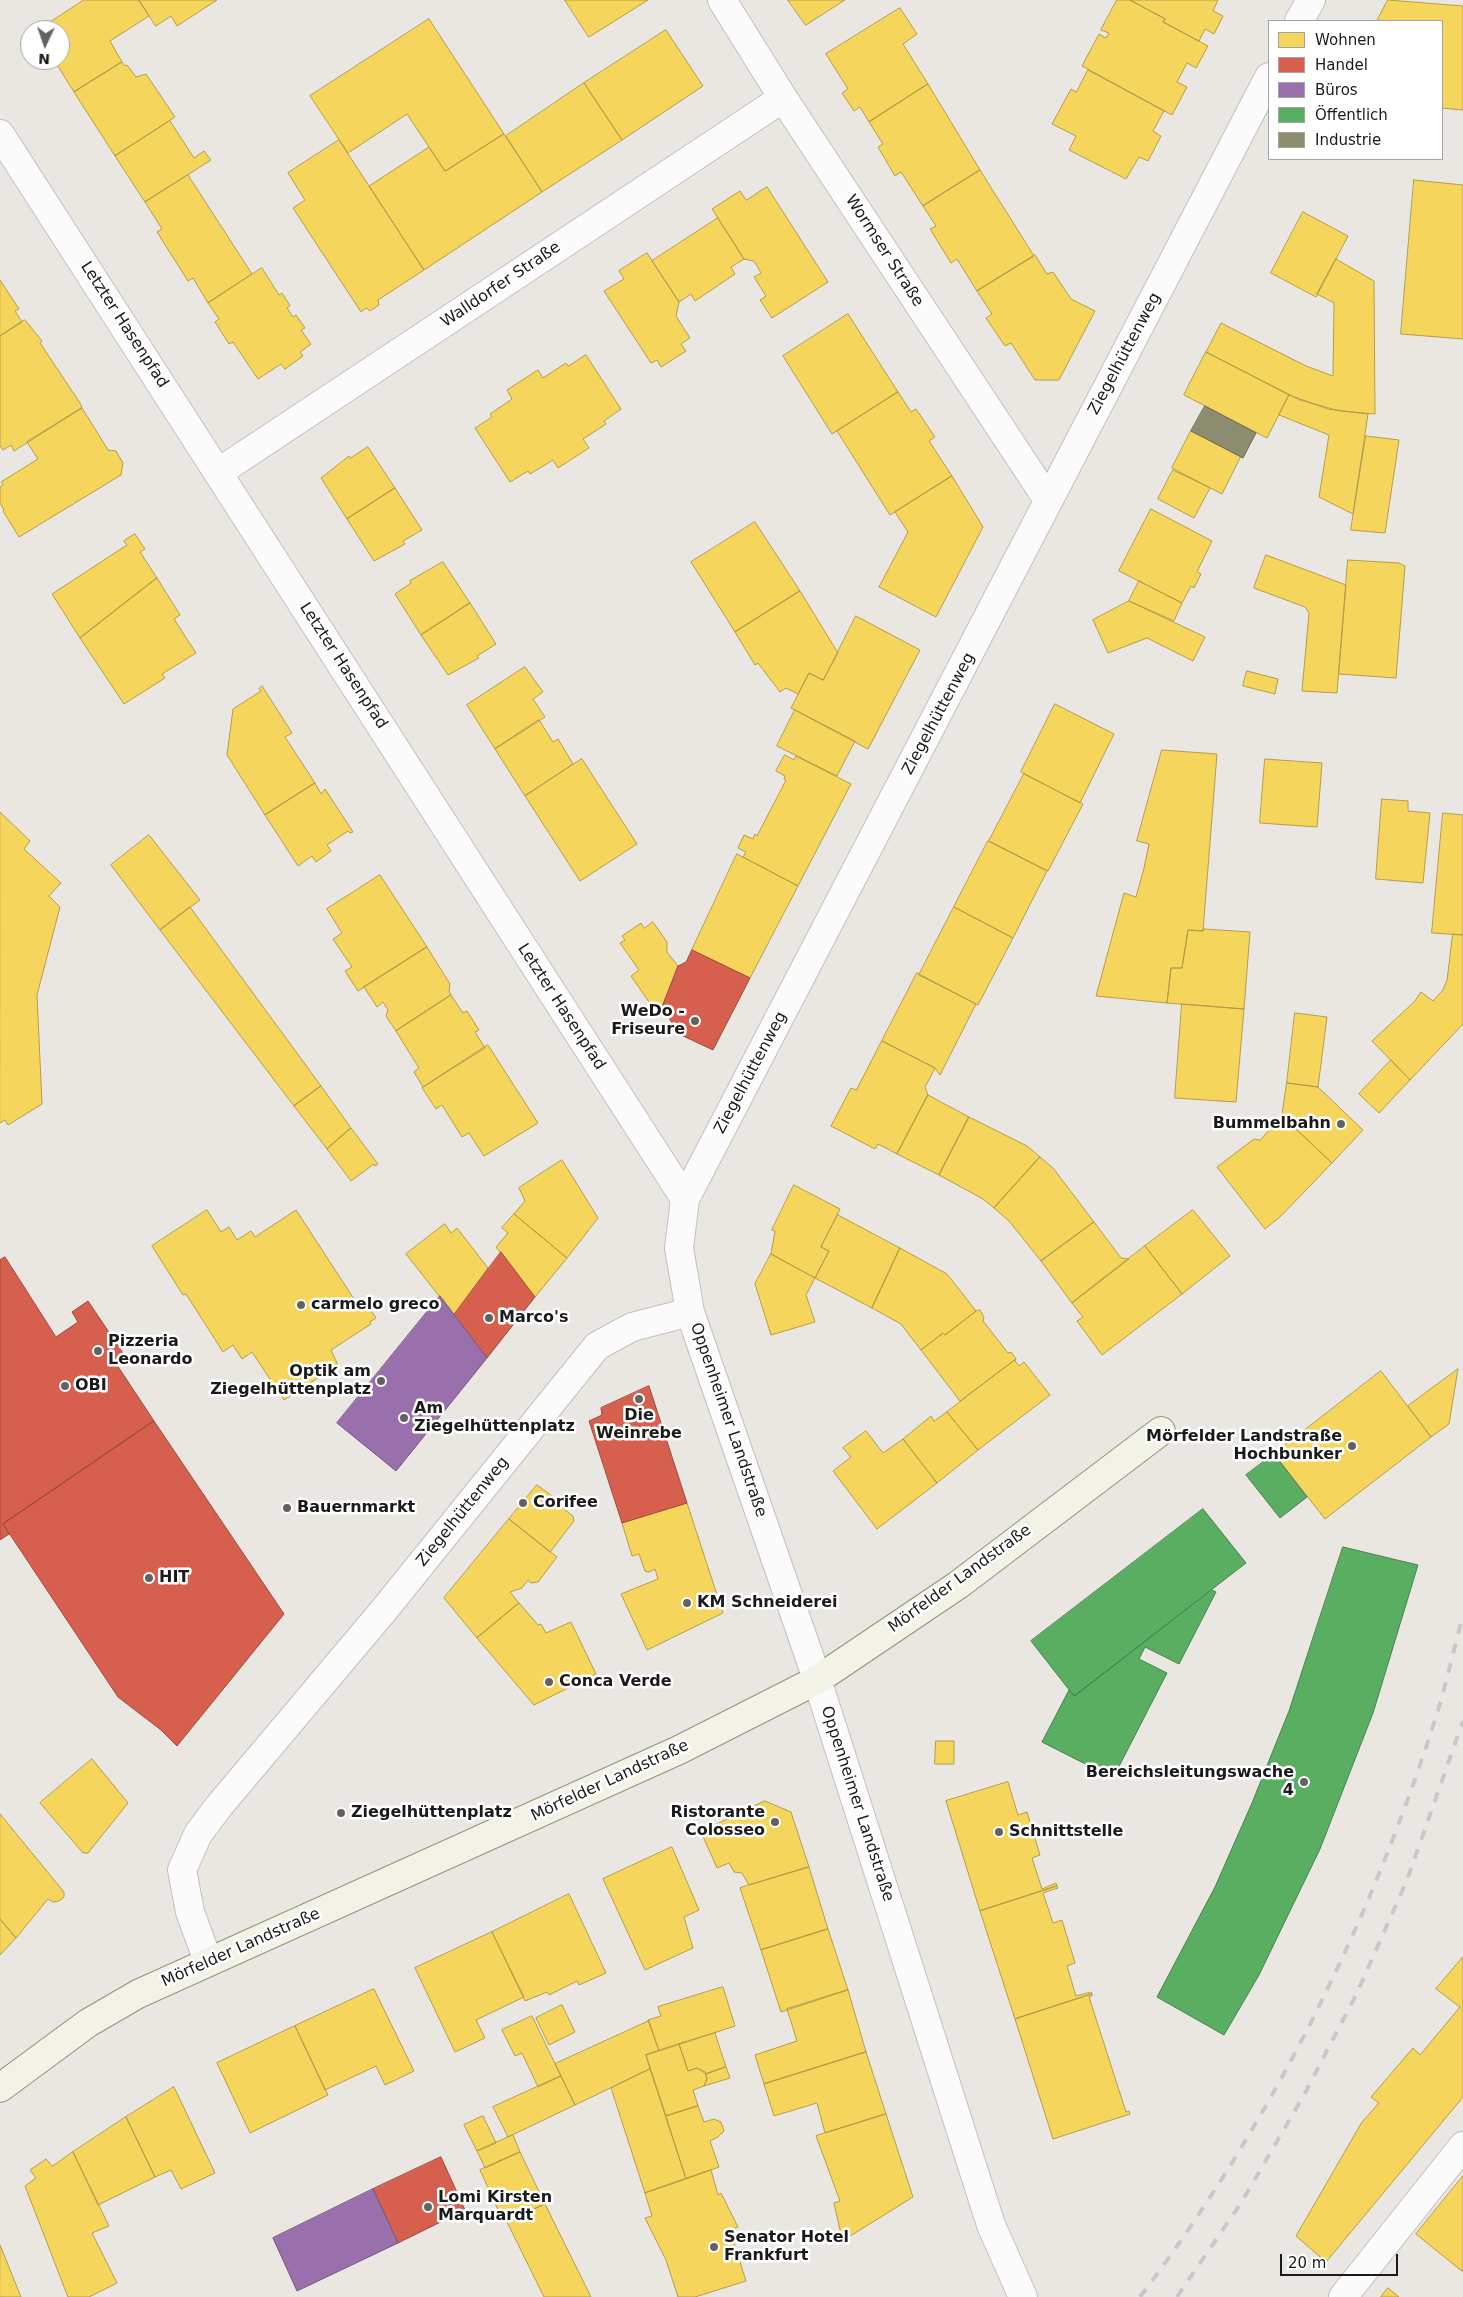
<!DOCTYPE html>
<html>
<head>
<meta charset="utf-8">
<style>
	body { margin:0 }
	#map { position:relative; width:1463px; height:2297px; overflow:hidden; background:#eae7e2; font-family:"DejaVu Sans",sans-serif }
	canvas { display:block }
	.legend { position:absolute; left:1268px; top:20px; width:175px; height:140px; box-sizing:border-box; background:#fff; border:1px solid #a3a3a3; margin:0; padding:6px 9px; list-style:none; font-size:15px; color:#1a1a1a }
	.legend li { display:flex; align-items:center; gap:10px; height:25px }
	.legend b { width:25px; border:1px solid #a3a3a3 }
	.north { position:absolute; left:20px; top:20px; width:50px; height:50px; box-sizing:border-box; background:#fff; border:1px solid #a3a3a3; border-radius:50%; rotate:183deg; font-size:14px; font-weight:700; line-height:20px; text-align:center; color:#1a1a1a }
	.north::after { content:''; display:block; margin:auto; width:18px; height:22px; background:#636260; clip-path:polygon(50% 0,100% 100%,50% 72%,0 100%) }
	.scale { position:absolute; left:1280px; top:2254px; width:118px; height:22px; box-sizing:border-box; border:2px solid #1a1a1a; border-top:0; padding-left:6px; font-size:15px; line-height:18px; white-space:nowrap; color:#1a1a1a; -webkit-text-stroke:4px #fff; paint-order:stroke }
</style>
</head>
<body>
<div id="map">
<canvas width="1463" height="2297"></canvas>
<ul class="legend">
<li><b style="height:14px;background:#f6d55c"></b>Wohnen</li>
<li><b style="height:14px;background:#d6604d"></b>Handel</li>
<li><b style="height:14px;background:#9970ab"></b>Büros</li>
<li><b style="height:14px;background:#5aae61"></b>Öffentlich</li>
<li><b style="height:14px;background:#8c8c6e"></b>Industrie</li>
</ul>
<div class="north">N</div>
<div class="scale">20 m</div>
</div>
<script>
const ctx = document.querySelector('canvas').getContext('2d');
ctx.lineJoin = 'round';
function fill(path, color) { ctx.fillStyle = color; ctx.fill(path, 'evenodd'); }
function stroke(path, color, width, dash) { ctx.strokeStyle = color; ctx.lineWidth = width; ctx.lineCap = dash ? 'butt' : 'round'; ctx.setLineDash(dash || []); ctx.stroke(path); }
function write(font, color, halo, rows, align = 'center') {
  ctx.font = font + ' "DejaVu Sans",sans-serif'; ctx.lineWidth = 5; ctx.setLineDash([]); ctx.textBaseline = 'middle'; ctx.strokeStyle = halo; ctx.fillStyle = color; for (const [text, x, y, turn = 0] of rows) {
    ctx.save(); ctx.translate(x, y); ctx.rotate((+turn || 0) * Math.PI / 180); ctx.textAlign = isNaN(turn) ? turn : align; if (halo) ctx.strokeText(text, 0, 0); ctx.fillText(text, 0, 0); ctx.restore();
  }
}
const homes = new Path2D(`
	M84,0h55l10,16 -39,25 12,21 -48,30 -20,-32h6v-30h-22z
	M139,0h78l-40,26 -6,-10 -15,10z
	M565,0h83l-59,37z
	M788,0h57l-39,25z
	M1117,0h13l35,19 -2,3 45,24 -12,22 -9,-5 -10,19 10,5 -15,28 -90,-49 17,-32 7,4 3,-5 -8,-3z
	M1130,0h88l-5,11 10,5 -9,18 -9,-5 -6,12 -36,-19 2,-3z
	M1388,0l75,6v104l-21,-2v-87h-65z
	M900,8l17,26 -14,10 25,40 -59,38 -9,-15 -6,4 -12,-18 6,-4 -22,-35z
	M429,19l75,115 -59,37 -38,-57 -59,39 -38,-57z
	M666,30l37,56 -81,54 -38,-57z
	M122,62l3,4 2,-1 9,12 10,-3 29,43 -60,39 -41,-64z
	M1088,70l76,41 -11,20 8,5 -13,25 -9,-4 -13,22 -57,-29 7,-14 -24,-12 19,-35 5,3z
	M584,83l38,57 -80,52 -36,-56z
	M928,84l52,86 -57,36 -22,-34 -6,4 -17,-29 5,-3 -14,-22z
	M170,121l24,37 10,-7 7,9 -66,42 -30,-46z
	M504,134l38,58 -118,78 -55,-84 60,-39 16,24z
	M339,140l85,130 -46,30 1,5 -9,6 -4,-3 -5,4 -68,-104 12,-8 -17,-27z
	M980,170l54,86 -57,35 -20,-32 -6,4 -21,-34 6,-3 -13,-20z
	M188,175l64,99 -44,29 -15,-25 -5,3 -31,-49 5,-3 -17,-27z
	M1414,180l49,5v154l-62,-5z
	M767,187l61,95 -56,36 -12,-18 6,-4 -12,-19 7,-4 -7,-12 -10,-2 -32,-50 28,-18 6,9z
	M1303,212l45,24 -32,61 -45,-24z
	M718,218l26,41 -13,8 4,7 -40,27 -4,-7 -12,8 -27,-41z
	M647,253l32,49 -3,14 14,22 -9,6 5,7 -25,16 -4,-7 -6,3 -47,-72 20,-12 -5,-8z
	M1035,255l12,19 6,-2 18,27 24,12 -36,69h-24l-24,-37 -6,3 -19,-28 6,-4 -15,-23z
	M1336,259l38,22 1,133 -35,-3 -40,-11 -94,-48 15,-29 85,43 27,10 1,-73 -17,-9z
	M262,268l17,27 3,-2 8,13 -3,2 6,9 3,-2 9,13 -4,2 10,14 -11,8 3,4 -18,13 -4,-5 -23,15 -25,-37 -4,2 -14,-22 4,-3 -11,-16z
	M0,280l19,29 -4,2 7,11 -22,14z
	M848,314l50,78 -66,42 -49,-78z
	M25,320l17,21 -2,2 40,60 2,5 -68,43 -3,-6 -8,5 -3,-4v-110z
	M1206,352l83,43 -22,43 -83,-43z
	M586,355l35,54 -17,12 2,3 -23,15 6,9 -31,20 -5,-8 -23,14 -2,-3 -18,11 -35,-54 17,-11 -2,-3 22,-15 -5,-9 31,-20 5,8 23,-15 2,3z
	M898,392l13,20 5,-3 19,28 -6,4 23,35 -62,39 -53,-84z
	M1289,395l39,14 40,5 -15,100 -34,-17 10,-62 -50,-20z
	M82,408l26,42 8,1 7,12 -2,12 -102,62 -16,-26 1,-1 -4,-7v-16l3,-2 -2,-3 37,-23 -11,-17z
	M1191,431l50,25 -19,38 -50,-26z
	M1366,436l33,4 -14,93 -34,-3z
	M368,447l27,41 -48,31 -26,-41 28,-22 1,2z
	M1173,470l37,18 -16,30 -36,-19z
	M952,476l31,51 -47,90 -57,-30 29,-55 -13,-20z
	M395,488l27,42 -19,11 2,3 -31,17 -27,-42z
	M1151,509l61,32 -15,31 4,2 -7,14 -3,-2 -9,17 -63,-32z
	M755,522l45,69 -65,41 -44,-70z
	M135,534l10,15 -5,3 17,26 -77,60 -28,-44 75,-49 -3,-4z
	M1266,555l80,30 -9,108 -35,-2 7,-78 -4,-6 -51,-19z
	M1348,560l51,3 6,3 -9,112 -57,-4z
	M443,562l27,41 -49,32 -26,-41 16,-11 -1,-2z
	M157,578l23,37 -6,4 22,34 -34,21 3,4 -41,26 -44,-66z
	M1139,581l43,22 -8,18 -45,-20z
	M800,591l38,62 -15,27 -14,-7 -11,21 -12,-6 -6,4 -22,-29 -3,2 -20,-33z
	M1129,601l76,36 -12,24 -46,-23 -39,15 -15,-33z
	M470,603l26,41 -19,12 2,2 -31,17 -27,-40z
	M856,616l64,34 -52,99 -77,-41 18,-35 14,7z
	M525,667l18,25 -10,7 12,18 -50,32 -28,-44z
	M1247,671l31,8 -3,15 -32,-8z
	M262,686l30,47 -7,4 30,46 -50,32 -38,-60 6,-46 28,-18 -2,-2z
	M1055,704l59,30 -34,69 -59,-31z
	M795,710l60,31 -18,35 -60,-30z
	M539,720l14,22 5,-3 15,25 -48,32 -30,-47z
	M1162,750l55,4 -14,177 -15,-1 -6,38h-11l-4,35 -71,-7 28,-103 12,4 8,-29 5,-24 -12,-3z
	M785,755l9,5 2,-4 55,28 -53,102 -55,-29 3,-5 -8,-4 6,-13 9,4 2,-5 2,2 29,-56 -2,-1 1,-3 -9,-5z
	M582,759l55,85 -57,37 -55,-85z
	M1265,759l57,4 -5,64 -57,-4z
	M1024,774l59,30 -35,67 -59,-30z
	M315,783l6,11 4,-5 28,43 -3,1 -2,-2 -21,14 4,6 -15,11 -4,-6 -14,10 -33,-51z
	M1382,799l26,2v10l22,2 -7,70 -47,-4z
	M0,812l30,29 -6,8 37,34 -12,13 11,11 -23,88 5,109 -34,21 -3,-5 -5,3z
	M1443,813l20,2v120l-31,-2z
	M149,835l51,65 -40,30 -49,-65z
	M988,841l59,30 -34,67 -59,-31z
	M737,854l61,32 -48,92 -58,-28z
	M380,875l47,72 -69,44 -13,-20 7,-4 -19,-28 9,-6 -15,-24z
	M190,907l131,179 -27,20 -134,-176z
	M954,907l59,31 -35,67 -59,-30z
	M653,922l14,20v10l11,14 -16,41 -6,5 -25,-36 8,-6 -19,-27 5,-3 -3,-4 19,-13 3,5z
	M1204,929l46,3 -6,77 -77,-6 4,-35h11l6,-38 15,1z
	M1453,934l10,1v89l-53,56 -38,-39 42,-39 7,-10 12,9 10,-11 4,-10z
	M427,947l23,37 -1,7 2,4 -55,36 -10,-15 2,-6 -5,-8 -6,5 -13,-20z
	M917,973l59,31 -36,71 -5,-7 -53,-27z
	M451,995l12,18 4,-2 12,19 -4,2 10,16 -62,39 -9,-15 5,-4 -23,-37z
	M1182,1004l62,5 -8,93 -61,-4z
	M1295,1013l32,4 -9,70 -31,-4z
	M882,1041l53,27 -10,19 3,8 -31,59 -19,-10 -3,5 -44,-23 20,-38 5,2z
	M488,1045l50,78 -54,33 -15,-23 -7,4 -20,-32 -6,4 -14,-21z
	M1391,1060l19,20 -31,33 -20,-19z
	M1287,1083l31,4 45,43 -31,33 -50,-47z
	M321,1086l30,42 -24,21 -33,-43z
	M928,1095l41,22 -30,58 -42,-21z
	M1282,1116l50,47 -51,53 -16,13 -48,-62 37,-28 6,1z
	M969,1117l58,29 13,11 -46,51 -11,-9 -44,-24z
	M351,1128l27,36 -3,2 -1,-2 -23,17 -24,-32z
	M1040,1157l13,11 41,54 -53,39 -32,-40 -15,-13z
	M562,1160l36,58 -31,40 -53,-44 11,-13 -6,-13z
	M794,1185l46,24 -19,38 8,4 -14,27 -44,-24 4,-23 -3,-1z
	M207,1210l14,22 8,-5 8,13 14,-9 4,6 41,-27 60,92 7,-4 13,20 -6,4 1,2 -40,26 7,15 -54,35 -32,-48 -10,7 -9,-14 -10,7 -37,-58 -3,1 -31,-49z
	M1193,1210l37,46 -48,38 -37,-48z
	M514,1214l53,44 -32,39 -39,-50 12,-14 -6,-5z
	M838,1215l62,33 -28,60 -57,-30 14,-27 -8,-4z
	M1094,1222l27,36 8,1 -57,44 -31,-42z
	M445,1224l6,9 6,-5 31,40 -34,47 -48,-61z
	M1145,1246l37,48 -80,61 -25,-34 6,-4 -11,-14z
	M900,1248l47,26 29,37 -31,24 -2,-2 -22,17 -20,-26 -29,-16z
	M771,1254l44,24 -9,17 9,27 -44,13 -16,-51z
	M980,1310l4,7 -1,4 25,32 3,-1 5,7 -56,42 -39,-51 22,-17 2,2 31,-24z
	M1016,1359l-1,2 4,5 5,-4 26,33 -72,55 -31,-38z
	M1458,1369l-9,55 -18,13 -23,-31z
	M1381,1371l50,66 -106,82 -51,-65z
	M947,1412l31,38 -41,33 -34,-44 28,-23 3,5z
	M866,1431l17,22 20,-14 34,44 -60,46 -44,-58 18,-14 -8,-9z
	M537,1485l22,16 -2,3 16,12 1,5 -24,31 -41,-33z
	M687,1503l36,110 -76,37 -26,-56 37,-15 -3,-10 -6,3 -4,-1 -6,-17 -7,2 -10,-33z
	M509,1519l48,38 -19,25 -7,1 -3,-3 -6,8 -12,4 9,11 -42,35 -33,-40z
	M519,1603l19,22 3,-1 5,9 25,-11 25,52 -62,31 -57,-67z
	M936,1741h18v23h-19z
	M92,1759l36,44 -40,50h-5l-43,-50z
	M1008,1782l10,33 9,-3 13,43 -8,3 10,31 14,-6 1,3 -77,25 -34,-110z
	M765,1801l26,11 18,55 -60,18 -7,-12 -8,-1 -5,-9 -12,5 -16,-36z
	M0,1814l64,78v5l-5,4 -6,1 -5,-3 -32,39 -16,-19z
	M672,1847l27,63 -15,7 9,31 -48,22 -42,-91z
	M809,1867l19,62 -67,21 -21,-62z
	M1057,1886l1,2 -15,5 10,30 9,-3 13,43 -8,3 9,30 15,-4 1,2 -77,25 -35,-108z
	M569,1894l37,79 -27,12 -2,-4 -28,14 -2,-3 -22,9 -33,-69z
	M0,1919l16,19 -16,17z
	M828,1929l20,61 -67,22 -20,-62z
	M492,1932l32,65 -48,23 9,18 -30,14 -40,-84z
	M1463,1957v140l-137,165 -30,-26 66,-114 17,-19 -8,-6 42,-49 7,7 40,-48 -24,-18z
	M723,1987l12,39 -76,25 -11,-31 13,-4 -3,-9z
	M374,1989l40,82 -29,14 -9,-19 -51,24 -30,-64z
	M848,1990l18,62 -102,32 -9,-29 42,-14 -10,-32z
	M1092,1994v2l-3,1 37,115 3,-1 1,3 -77,25 -38,-120z
	M562,2005l13,27 -26,13 -13,-27z
	M532,2016l29,60 -23,11 -16,-34 -7,3 -13,-26z
	M649,2021l10,30 -13,4 4,14 -75,36 -20,-41z
	M295,2026l33,69 -78,38 -33,-70z
	M715,2033l11,34 -20,7 -9,-6 -9,3 -9,-27z
	M679,2044l9,27 9,-3 8,4 2,7 -3,7 -11,4 5,16 -32,10 -20,-61z
	M866,2052l20,62 -61,19 -8,-30 -43,13 -10,-32z
	M726,2067l4,11 -26,8 3,-7 -1,-5z
	M650,2069l36,110 -41,14 -34,-105z
	M561,2076l14,29 -67,32 -15,-30z
	M174,2087l41,86 -34,16 -10,-19 -16,7 -29,-60z
	M698,2106l6,16 10,-3 7,3 3,9 -6,6 -8,4 9,26 -33,12 -20,-63z
	M886,2114l27,83 -61,38 -10,4 -8,-36 6,-2 -24,-65z
	M483,2116l13,27 -19,8 -13,-26z
	M126,2117l29,60 -57,28 -25,-53z
	M513,2135l7,17 -35,16 -8,-17z
	M73,2152l36,74 -17,7 25,50 -28,14h-21l-43,-111 11,-8 -6,-8 16,-11 6,7z
	M520,2152l25,52 -38,18 -3,-12 -5,2 -19,-42z
	M711,2170l7,25 3,-2 17,34 -8,3 16,51 -51,16h-17l-12,-37 -21,-42 7,-2 -7,-23z
	M1463,2176v96l-47,-38z
	M545,2204l46,93h-47l-37,-75z
	M0,2245l21,52h-21z
	M1388,2288l11,9h-18z`);
const shops = new Path2D(`
	M692,950l58,28 -37,72 -34,-16 -17,-27 16,-41 8,-4z
	M501,1252l34,45 -48,61 -33,-43z
	M5,1257l51,80 22,-15 -6,-10 16,-11 39,58 -10,6 37,56 -151,103 6,10 -9,6v-280z
	M649,1386l38,117 -65,20 -33,-102 13,-6 -1,-7z
	M154,1421l130,193 -107,132 -16,-16 -43,-33 -115,-173z
	M441,2157l24,53 -67,33 -25,-54z`);
const offices = new Path2D(`
	M440,1296l47,62 -91,113 -59,-48z
	M373,2189l25,54 -101,48 -24,-53z`);
const public = new Path2D(`
	M1274,1454l33,43 -27,21 -34,-43z
	M1203,1509l43,54 -172,133 -43,-55z
	M1343,1547l75,18 -45,148 -53,136 -61,126 -35,60 -67,-38 58,-110 37,-84 37,-92z
	M1212,1590l4,2 -37,72 -34,-17 -6,12 28,14 -54,105 -71,-36 27,-52 5,6z`);
const industry = new Path2D(`
	M1205,406l51,27 -13,25 -52,-27z`);
const minor = new Path2D(`
	M722,0l61,98 265,402
	M1299,21l12,-21
	M0,134l685,1065
	M219,472l564,-374
	M208,1961l-18,-49 -8,-42 16,-36 21,-28 165,-196 213,-264 35,-19 58,-15
	M1023,2297l-32,-72 -177,-555 -124,-358 -11,-64 6,-49 584,-1122
	M1343,2297l120,-151`);
const secondary = new Path2D(`
	M0,2088l88,-65 50,-29 541,-244 138,-70 141,-95 203,-154`);
const rail = new Path2D(`
	M1140,2297c129,-171 227,-367 293,-571 12,-36 20,-74 30,-110
	M1177,2297l64,-94 63,-108 53,-102 50,-113 56,-159`);
const markers = [
	[695,1021,5,"#636260"],
	[1341,1124,5,"#636260"],
	[301,1305,5,"#636260"],
	[489,1318,5,"#636260"],
	[98,1351,5,"#636260"],
	[381,1381,5,"#636260"],
	[65,1386,5,"#636260"],
	[639,1399,5,"#636260"],
	[404,1418,5,"#636260"],
	[1352,1446,5,"#636260"],
	[523,1503,5,"#636260"],
	[287,1508,5,"#636260"],
	[149,1578,5,"#636260"],
	[687,1603,5,"#636260"],
	[549,1682,5,"#636260"],
	[1304,1782,5,"#636260"],
	[341,1813,5,"#636260"],
	[775,1822,5,"#636260"],
	[999,1832,5,"#636260"],
	[428,2207,5,"#636260"],
	[714,2247,5,"#636260"]
];
const streetNames = [
	["Wormser Straße",884,251,57],
	["Walldorfer Straße",501,285,-34],
	["Letzter Hasenpfad",124,325,57],
	["Ziegelhüttenweg",1125,354,-62],
	["Letzter Hasenpfad",343,666,57],
	["Ziegelhüttenweg",939,714,-62],
	["Letzter Hasenpfad",561,1007,57],
	["Ziegelhüttenweg",751,1073,-62],
	["Oppenheimer Landstraße",728,1420,71],
	["Ziegelhüttenweg",463,1512,-51],
	["Mörfelder Landstraße",960,1579,-36],
	["Mörfelder Landstraße",610,1781,-25],
	["Oppenheimer Landstraße",857,1804,72],
	["Mörfelder Landstraße",241,1948,-24]
];
const poiNames = [
	["WeDo -",685,1012,"right"],
	["Friseure",685,1030,"right"],
	["Bummelbahn",1331,1124,"right"],
	["carmelo greco",311,1305],
	["Marco's",499,1318],
	["Pizzeria",108,1342],
	["Leonardo",108,1360],
	["Optik am",371,1372,"right"],
	["Ziegelhüttenplatz",371,1390,"right"],
	["OBI",75,1386],
	["Am",414,1409],
	["Ziegelhüttenplatz",414,1427],
	["Die",639,1416,"center"],
	["Weinrebe",639,1434,"center"],
	["Mörfelder Landstraße",1342,1437,"right"],
	["Hochbunker",1342,1455,"right"],
	["Corifee",533,1503],
	["Bauernmarkt",297,1508],
	["HIT",159,1578],
	["KM Schneiderei",697,1603],
	["Conca Verde",559,1682],
	["Bereichsleitungswache",1294,1773,"right"],
	["4",1294,1791,"right"],
	["Ziegelhüttenplatz",351,1813],
	["Ristorante",765,1813,"right"],
	["Colosseo",765,1831,"right"],
	["Schnittstelle",1009,1832],
	["Lomi Kirsten",438,2198],
	["Marquardt",438,2216],
	["Senator Hotel",724,2238],
	["Frankfurt",724,2256]
];
fill(homes, '#f6d55c');
stroke(homes, '#b49d48', 1);
fill(shops, '#d6604d');
stroke(shops, '#9e4b3e', 1);
fill(offices, '#9970ab');
stroke(offices, '#735680', 1);
fill(public, '#5aae61');
stroke(public, '#47824c', 1);
fill(industry, '#8c8c6e');
stroke(industry, '#6a6a55', 1);
stroke(minor, '#c2c0be', 30);
stroke(secondary, '#92937a', 30);
stroke(minor, '#fcfbfb', 28);
stroke(secondary, '#f2f2e7', 28);
stroke(rail, '#c9c8c8', 4, [10, 10]);
for (const [x, y, r, color] of markers) { const dot = new Path2D(); dot.arc(x, y, r, 0, 2 * Math.PI); ctx.fillStyle = color; ctx.fill(dot); stroke(dot, '#fff', 2); }
write('16px', '#1a1a1a', '#fff', streetNames);
write('bold 16px', '#1a1a1a', '#fff', poiNames, 'left');
</script>
</body>
</html>
